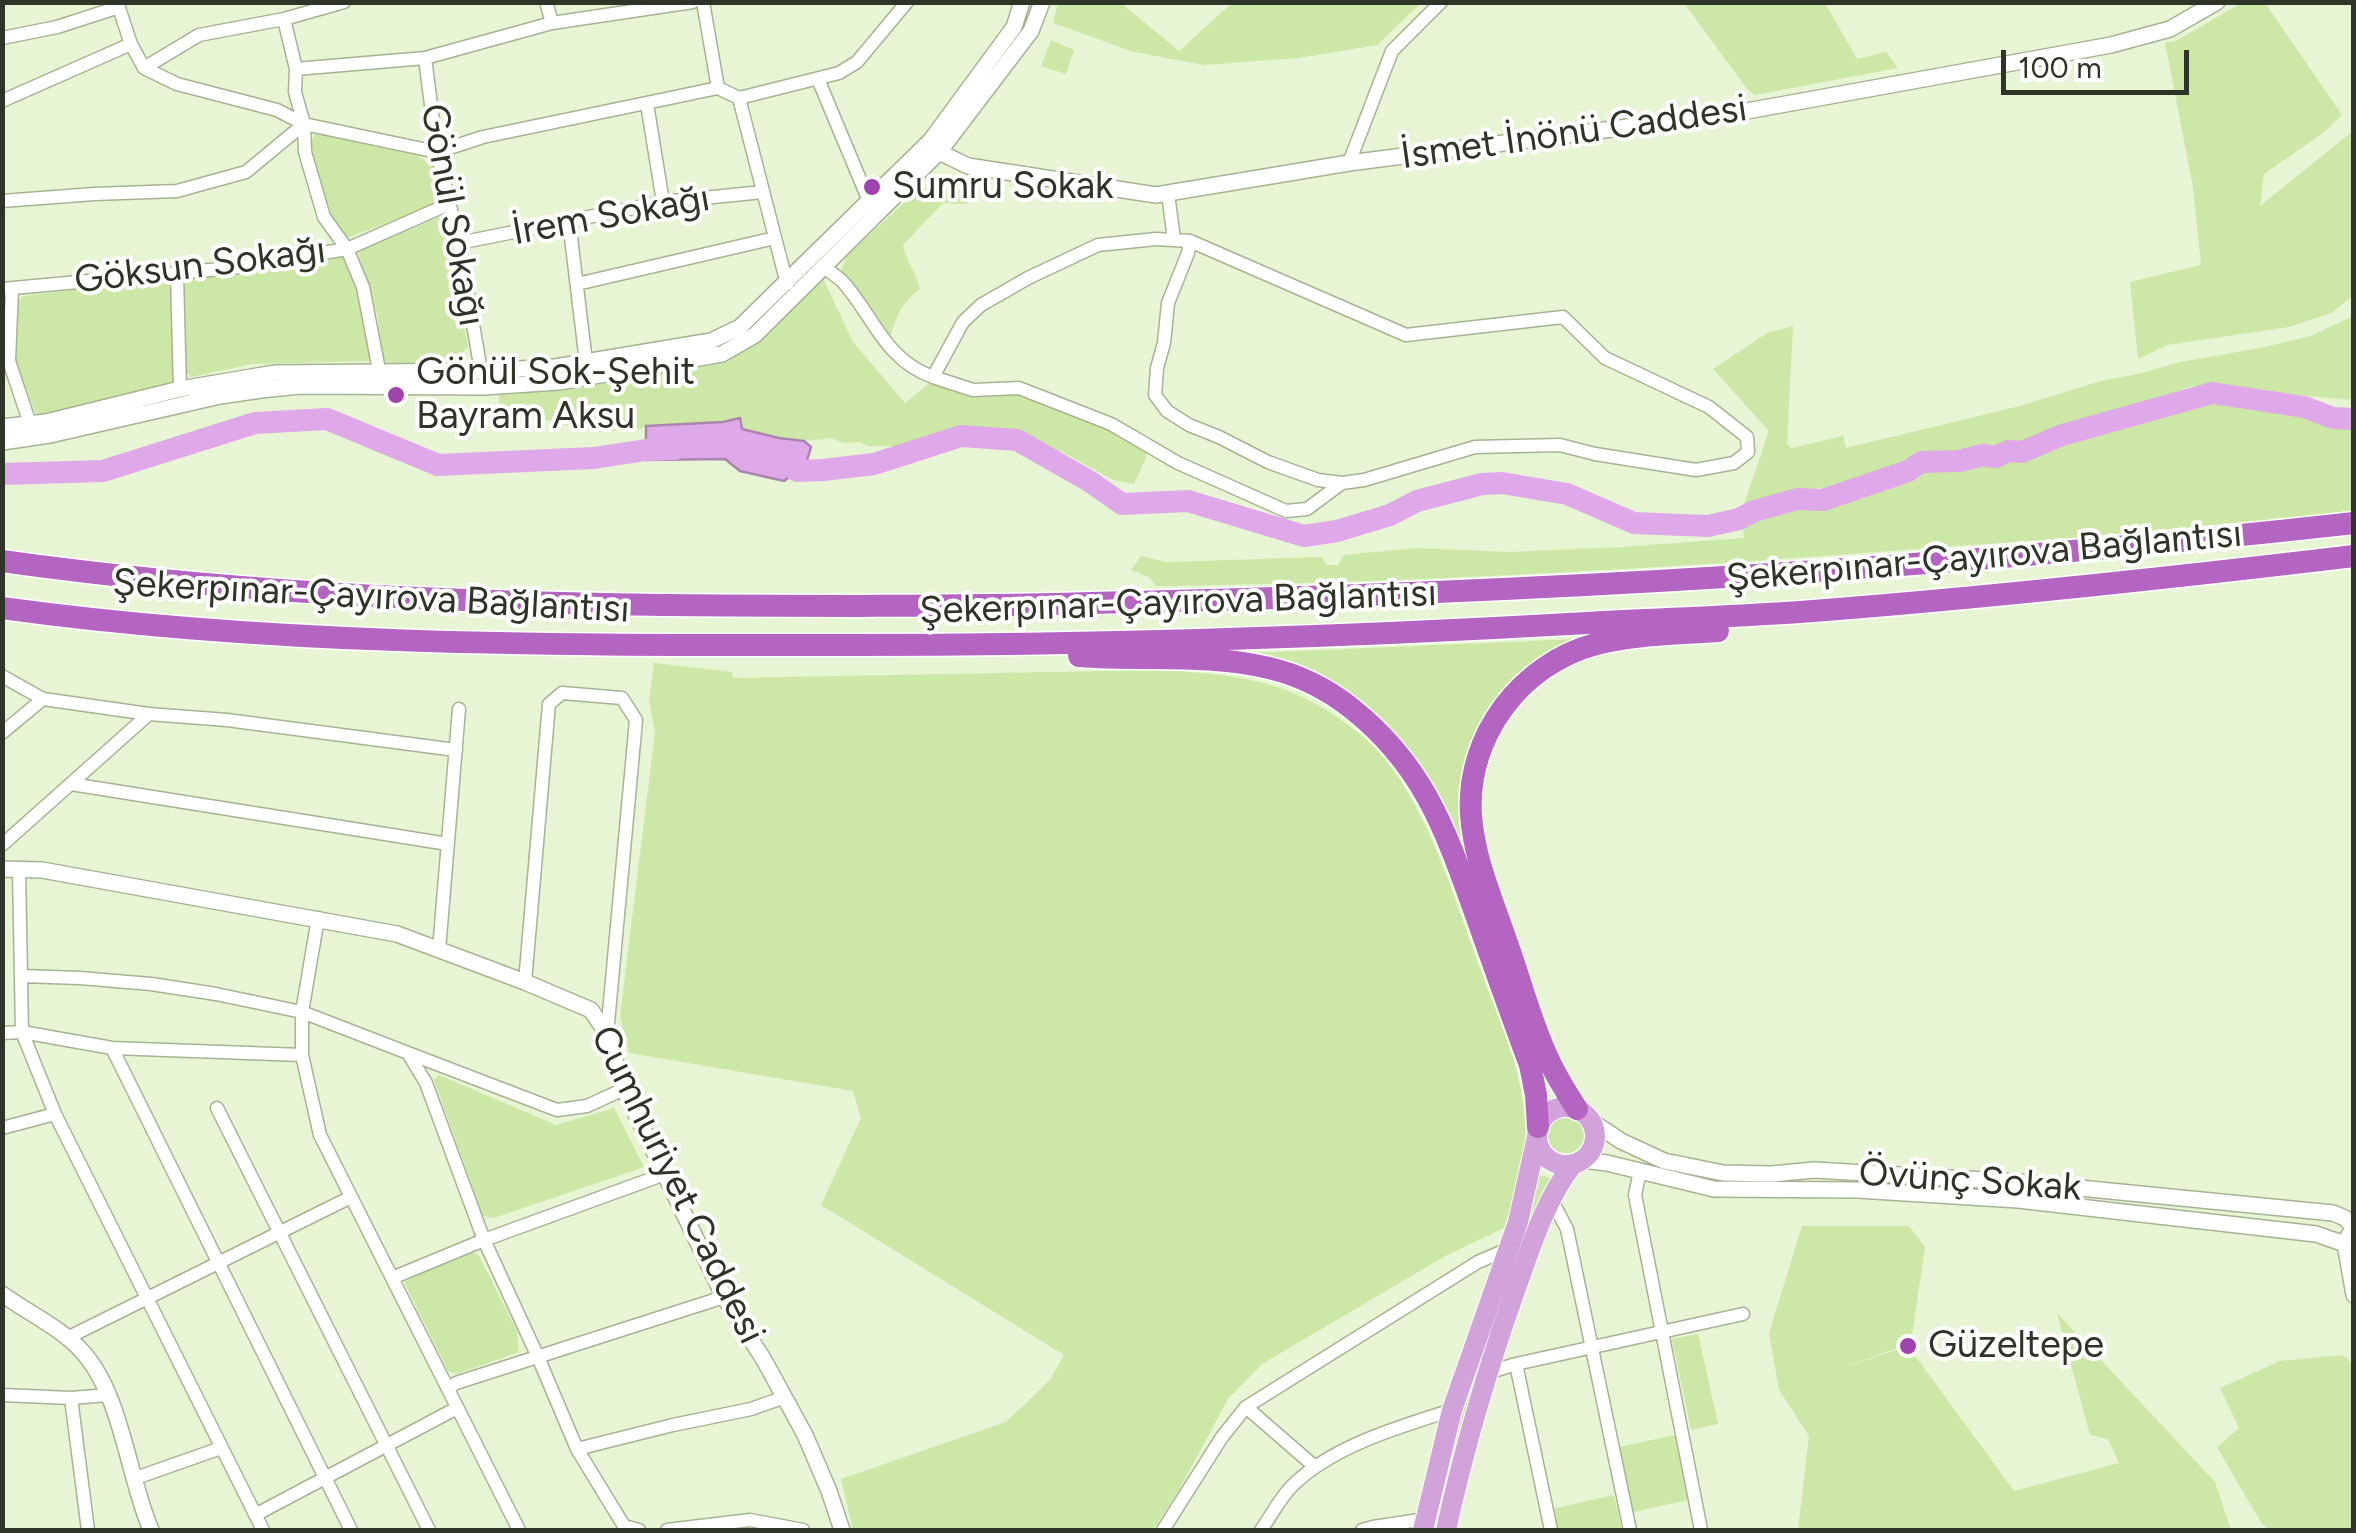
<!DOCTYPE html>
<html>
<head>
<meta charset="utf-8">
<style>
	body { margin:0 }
	#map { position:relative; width:2356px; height:1533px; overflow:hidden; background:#e7f5d4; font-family:Figtree,sans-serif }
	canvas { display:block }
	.frame { position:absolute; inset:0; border:5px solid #2e3427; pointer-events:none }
	.scale { position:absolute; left:2001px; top:50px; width:188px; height:45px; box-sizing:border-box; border:5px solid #2e3427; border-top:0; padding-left:12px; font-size:30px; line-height:35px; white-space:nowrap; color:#2e3427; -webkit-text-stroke:8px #fff; paint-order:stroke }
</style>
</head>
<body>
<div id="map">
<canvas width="2356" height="1533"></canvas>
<div class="frame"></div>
<div class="scale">100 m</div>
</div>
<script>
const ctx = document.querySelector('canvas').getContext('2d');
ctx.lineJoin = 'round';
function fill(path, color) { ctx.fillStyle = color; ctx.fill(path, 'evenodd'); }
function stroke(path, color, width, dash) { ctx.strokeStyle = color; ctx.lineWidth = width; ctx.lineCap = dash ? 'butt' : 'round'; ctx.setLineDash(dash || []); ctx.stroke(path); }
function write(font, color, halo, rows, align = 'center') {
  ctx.font = font + ' Figtree,sans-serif'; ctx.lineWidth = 8; ctx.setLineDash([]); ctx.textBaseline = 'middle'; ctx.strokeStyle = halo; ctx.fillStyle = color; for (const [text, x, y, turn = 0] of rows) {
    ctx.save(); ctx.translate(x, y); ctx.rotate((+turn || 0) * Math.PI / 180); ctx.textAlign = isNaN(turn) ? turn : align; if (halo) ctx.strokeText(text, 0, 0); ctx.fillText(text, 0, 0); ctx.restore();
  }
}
const green = new Path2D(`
	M1058,3h63l58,48 53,-48h189l-44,42 -79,13 -94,7 -70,-13 -81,-29z
	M1684,3h141l32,56 29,-7 12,16 -143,27 -8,-6z
	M2241,3h24l77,112 -19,18 -59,41 -4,32 93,-75v165l-22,17 -42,14 -122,18 -29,14 -8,-77 71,-17 -8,-78 -28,-144 11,-2z
	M1051,40l23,10 -8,24 -25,-8z
	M315,134h7l96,22 19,13 5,22 -12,16 -83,31 -20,-27 -19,-64z
	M942,186l29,6v8l-5,4 -23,-1 -40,42c3,17 14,29 17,44 -18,14 -23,25 -29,46l-6,2 -44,-65 6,-17 72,-66z
	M440,217l2,3 26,126 -16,19 -65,1 -4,-6 -5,-43 -20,-64 2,-3z
	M340,257l8,3 12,31 12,70 -120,3 -61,13 -5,-5 -2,-89 9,-5 46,-3z
	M821,274l32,68 52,61 29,-24 34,17 46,-3 92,32 40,26v7l-12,26 -21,-4 -51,-28 -47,-18 -21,1 -24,-7 -53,18h-49l-8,-4 -16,1 -13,-5 -27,3 -24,-3 -38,-9 -2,-10 -17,3 -77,4 -5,3 -44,3 -70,-16 -28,-12v-9l62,-5 163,-30z
	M172,281l5,99 -4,6 -136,31 -24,-62 4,-53 6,-6 81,-10z
	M2353,316v84l-161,-14 -161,55h-14l-19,7 -78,8 -80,31 -39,2 -57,15 25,-73 -56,-62 54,-36 26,-7 -6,118 4,4 52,-12 3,12 174,-42 81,-25 41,-8 38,-11 80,-14 51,-12z
	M2207,398l14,6 52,8 27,1 28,9 25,1v88c-140,17 -282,27 -423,37 -252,20 -504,34 -757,38h-17l-7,-9 -18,-7 10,-14 25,6 156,-5 5,8h11l6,-10 72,-7 93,4 112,-5 123,-9 -2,-19 44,-13 43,-2 30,-8 65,-26 73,-7 11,-5h14l65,-26 44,-10z
	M1577,639l-20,8 -22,14 -45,48 -19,153 -4,1 -56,-109 -36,-41 -47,-32 -76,-28z
	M654,663l78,9 1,6 423,-8c83,4 140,10 206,66 62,52 91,161 119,235 16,45 38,91 43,138 5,41 -4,82 -20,119l-57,27 -185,109 -34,35 -49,91 -26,40h-300l-12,-51 165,-57 44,-42 14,-25 -243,-150 40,-87 -8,-27 -224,-38 -9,-37 35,-283 -6,-33z
	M439,1075l117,50 58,-17 30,59 -150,51 -11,-2 -49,-136z
	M1548 1135a18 18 0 1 1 36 0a18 18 0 1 1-36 0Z
	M1537,1174l17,5 -116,351h-6l23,-100z
	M1802,1226h107l16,21 -14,96 -82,30 79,-27 106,145 105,-28 -11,-24 -18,-4 -33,-122 158,169 16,48h-433l11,-94 -30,-46 -10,-57z
	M466,1252l12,2 39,77 2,21 -62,22 -9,-3 -44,-89z
	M1698,1334l20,90 -27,6 -19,-91z
	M2343,1355l10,9v166h-85l-8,-9 -43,-74 22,-19 -19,-40 60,-27z
	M1675,1435l14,65 -56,12 -14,-65z
	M1614,1495l8,35h-65l-5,-21z`);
const water = new Path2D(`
	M740,418l2,11 37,9 25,3 7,6 -5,17 -22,17 -44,-10 -15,-12 -79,1v-34l77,-4z`);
const river = new Path2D(`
	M774,454l23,17 26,-1 51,-6 87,-28 56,4 72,41 33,23 66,-3 116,35 33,-5 53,-16 27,-14 65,-17 20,-1 65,11 67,29 74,3 31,-7 15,-8 43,-12 26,1 85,-29 13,-9 38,-1 23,-6 14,2 12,-6 14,1 40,-17 150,-42 92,14 29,11 21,1
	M2,474l101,-3 152,-48 72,-4 111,46 156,-7 52,-8 29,-1`);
const minor = new Path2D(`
	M117,2l14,42 13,24
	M546,2l6,21
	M703,2l15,86 21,10 48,186
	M284,19l12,50 -1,23 9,32 1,28 19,65 23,32 16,38 16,83v9
	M2,38l55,-11 62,-20
	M425,58l12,94 22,91 22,128
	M144,68l33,16 100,26 27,14 133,28 46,-15 235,-49
	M144,68l55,-33 85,-16 60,-17
	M296,69l129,-11 127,-35 141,-21
	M818,79l51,122
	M739,98l100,-25 18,-11 50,-60
	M2,101l129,-57
	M647,104l16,98
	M1349,163l43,-112 49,-49
	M1168,193l6,47
	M2,201l92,-7 83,-3 69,-19 58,-48
	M569,221l17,141
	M459,243l204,-41 100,-10
	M824,267c6,5 13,9 19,15 31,35 42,78 90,95l30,-55 18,-17 47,-27 70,-33 58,-6 34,2 216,94 157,-18 42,41 104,49 38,30 1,15 -14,11 -38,7 -101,-16 -35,-9 -85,2 -111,33 -22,3 -24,-3 -50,-18 -49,-25 -30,-12 -22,-14 -12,-16 2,-27 7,-25 4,-40 20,-50 2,-12
	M177,275l3,114
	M577,284l198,-46
	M12,288l-3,73 21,63
	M2,289l229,-21 116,-19 102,-45
	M933,377l40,13 46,-2 92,36 67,39 108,48 21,-2 35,-26
	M2,676l41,23 106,15 78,6 229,30
	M2,733l41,-34
	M71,784l377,60
	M2,845l147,-131
	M19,869l3,163 33,82 208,416
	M318,918l-16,94v43l18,80 199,395
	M439,950l20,-241
	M21,976l59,2 71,6 65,10 86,18 106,41 18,30 58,157 54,117 39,92 47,77 15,4
	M525,982l24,-278 13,-11 60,5 14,22 -29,314
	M2,1033l20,-1 90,16 190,7
	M112,1048l239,482
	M408,1053l149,57 30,-4 37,-17
	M217,1108l212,422
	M2,1128l53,-14
	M1640,1171l-5,24 66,335
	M1551,1199l16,30 63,301
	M392,1278l92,-38 181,-66
	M67,1338l284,-141
	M1516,1364l35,166
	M1487,1373l29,-9 227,-50
	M448,1389l8,-6 268,-86
	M2,1395l69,3 37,-3
	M71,1398l17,132
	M1246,1407l68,59
	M577,1449l96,-24 78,-16 34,-12
	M133,1479l88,-31
	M255,1515l202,-107
	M667,1530l83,-10 53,10
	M1163,1530l59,-93 24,-30 232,-145 30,-13
	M1261,1530c10,-14 19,-32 31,-44 40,-40 107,-59 160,-76
	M1362,1530l11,-3 53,-8`);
const tertiary = new Path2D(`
	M931,140l8,12 29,14 188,29 193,-32 387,-50 375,-68 59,-16 47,-27
	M2,427l44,-5 134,-33 77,-13 19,-3 205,-2 74,-4 156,-26 29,-14 191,-187 83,-113 8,-25
	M2,442l48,-7 170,-39 41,-6 39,-4 184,1 75,-5 163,-28 33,-19 184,-183 92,-121 11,-29
	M2,869l40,1 355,64 128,48 66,28 16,24 17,55 100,208 40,63 41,75 24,56 13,39
	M1591,1121l30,20 43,20 59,12 49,1 42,-4 205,12 314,31 12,5 9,10
	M1582,1160l25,3 107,26 143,1 161,10 298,34 29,10
	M2349,1235l-4,9 9,51
	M2,1294c25,18 57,33 78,55 42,44 47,125 71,181`);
const primary = new Path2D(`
	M1537 1136a29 29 0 1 1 58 0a29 29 0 1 1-58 0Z
	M1423,1530l29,-120 66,-188 19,-85
	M1446,1530c18,-81 41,-160 69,-239 16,-44 29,-89 58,-127`);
const motorway = new Path2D(`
	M2,561c220,31 440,41 661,44 143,1 285,2 427,-2 422,-9 843,-33 1264,-80
	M2,608c267,37 536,37 804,37 261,1 521,-7 781,-22 71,-4 142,-6 213,-11 185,-14 369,-34 554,-56
	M1079,656c64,5 127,-3 190,12 30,7 58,21 82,40 75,59 96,127 127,213 17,48 34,96 52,144l6,30 2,32
	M1577,1109c-11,-17 -22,-35 -30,-53 -17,-37 -27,-78 -41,-116 -14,-41 -32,-82 -35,-125 -5,-79 50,-151 125,-171 38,-10 82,-10 122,-13`);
const markers = [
	[872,187,10,"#9f44af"],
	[396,395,10,"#9f44af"],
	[1908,1346,10,"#9f44af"]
];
const streetNames = [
	["İsmet İnönü Caddesi",1574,133,-8],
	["Gönül Sokağı",452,215,80],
	["İrem Sokağı",611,216,-10],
	["Göksun Sokağı",200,266,-7],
	["Şekerpınar-Çayırova Bağlantısı",1984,557,-5],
	["Şekerpınar-Çayırova Bağlantısı",371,597,3],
	["Şekerpınar-Çayırova Bağlantısı",1178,603,-2],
	["Övünç Sokak",1970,1181,4],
	["Cumhuriyet Caddesi",677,1185,64]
];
const poiNames = [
	["Sumru Sokak",892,187],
	["Gönül Sok-Şehit",416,373],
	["Bayram Aksu",416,417],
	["Güzeltepe",1928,1346]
];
fill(green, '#cde7a6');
fill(water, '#dfa9e9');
stroke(water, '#aa86af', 2.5);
stroke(river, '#dfa9e9', 22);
stroke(minor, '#a6b393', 15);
stroke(tertiary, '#a6b393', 18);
stroke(primary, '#fff', 22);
stroke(motorway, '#fff', 25);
stroke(minor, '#fff', 12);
stroke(tertiary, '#fff', 15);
stroke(primary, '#d2a3da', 20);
stroke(motorway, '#b465c2', 22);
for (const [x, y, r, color] of markers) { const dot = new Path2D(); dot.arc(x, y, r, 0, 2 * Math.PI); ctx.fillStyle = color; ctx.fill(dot); stroke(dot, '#fff', 4); }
write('38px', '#2e3427', '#fff', streetNames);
write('38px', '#2e3427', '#fff', poiNames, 'left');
</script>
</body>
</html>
